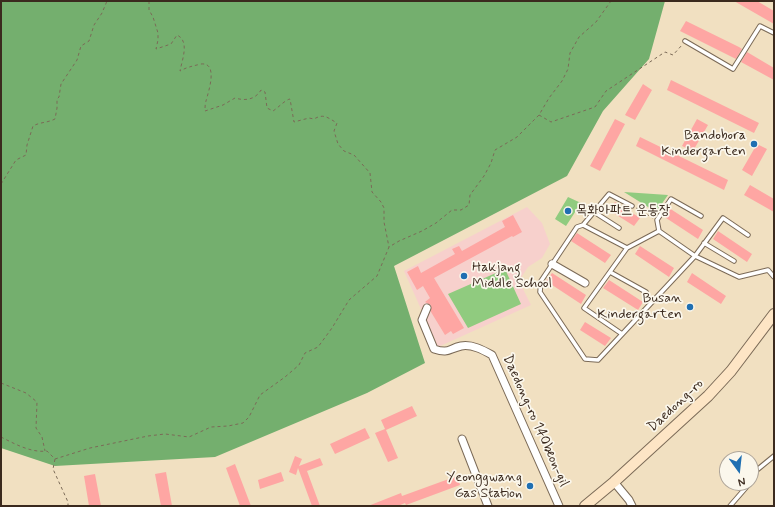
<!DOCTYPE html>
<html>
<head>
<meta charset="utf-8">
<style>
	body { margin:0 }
	#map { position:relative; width:775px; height:507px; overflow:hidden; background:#f1e0c1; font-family:Mynerve,sans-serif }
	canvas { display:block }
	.frame { position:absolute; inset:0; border:2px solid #3b2a1e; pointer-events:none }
	.north { position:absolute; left:719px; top:451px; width:40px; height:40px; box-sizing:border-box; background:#fbf7ec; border:1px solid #aea59a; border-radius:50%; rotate:165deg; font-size:11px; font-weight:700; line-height:16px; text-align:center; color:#3b2a1e }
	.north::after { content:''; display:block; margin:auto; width:14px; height:18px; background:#1f6fb2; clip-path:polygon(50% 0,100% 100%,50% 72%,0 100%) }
</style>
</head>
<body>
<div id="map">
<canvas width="775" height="507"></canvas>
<div class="frame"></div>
<div class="north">N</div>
</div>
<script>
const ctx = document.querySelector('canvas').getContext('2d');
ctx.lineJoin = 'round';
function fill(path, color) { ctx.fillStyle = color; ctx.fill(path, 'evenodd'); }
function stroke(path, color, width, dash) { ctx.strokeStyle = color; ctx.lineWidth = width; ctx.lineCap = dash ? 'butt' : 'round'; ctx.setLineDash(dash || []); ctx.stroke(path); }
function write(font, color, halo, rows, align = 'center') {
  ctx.font = font + ' Mynerve,"Poor Story",sans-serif'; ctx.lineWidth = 3.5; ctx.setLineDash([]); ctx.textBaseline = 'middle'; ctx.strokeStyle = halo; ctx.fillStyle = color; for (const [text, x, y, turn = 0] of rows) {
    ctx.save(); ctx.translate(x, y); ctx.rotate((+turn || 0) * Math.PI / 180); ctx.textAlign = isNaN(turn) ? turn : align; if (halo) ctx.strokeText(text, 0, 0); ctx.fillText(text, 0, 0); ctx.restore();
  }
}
const built = new Path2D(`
	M527,207l15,16 8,21 -8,14 -14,9 -9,14 12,24 -93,42 -34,-76z`);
const green = new Path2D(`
	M624,192l44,3 -12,17z
	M568,197l13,6 -15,23 -11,-7z
	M505,269l16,35 -53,24 -20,-34z`);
const forest = new Path2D(`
	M1,1h664l-16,58 -46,52 -36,65 -173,90 31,97 -58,30 -152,64 -160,9 -54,-18z`);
const building = new Path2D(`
	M734,1h23l17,10v13z
	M686,21l53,26 3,2 -6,10 -56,-28z
	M747,52l27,16v12l-33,-18z
	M671,80l88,43 -5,10 -87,-43z
	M643,84l9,6 -17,30 -10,-5z
	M615,119l10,5 -25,47 -10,-5z
	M697,119l11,6 -15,26 -11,-5z
	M640,137l88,43 -4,10 -88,-44z
	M757,144l10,5 -15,27 -10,-6z
	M750,185l24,14v13l-30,-17z
	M615,202l25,16 -6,8 -25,-16z
	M669,208l34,22 -5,9 -35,-23z
	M513,215l9,17 -9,5 -1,-1 -78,42 30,50 -11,6 -2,-3 -6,4 -14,-23v-7l-6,-3 5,-4 -7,-12 -6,4 -10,-18 11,-6 3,7 34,-19 -3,-5 7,-3 3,5 43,-24 -3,-6z
	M718,231l34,23 -5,8 -34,-23z
	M577,233l34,22 -6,8 -34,-22z
	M640,246l34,22 -5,9 -34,-23z
	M552,273l34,22 -5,9 -35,-23z
	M692,273l34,23 -5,8 -34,-22z
	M609,280l34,22 -5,8 -35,-22z
	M585,322l26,16 -6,8 -25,-16z
	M412,406l5,10 -31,14 12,28 -10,4 -13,-29 10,-4 -4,-9z
	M365,428l5,10 -35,16 -5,-10z
	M295,456l7,3 -3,7 21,-8 3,7 -16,6 13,35h-8l-14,-38 -2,7 -7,-3z
	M235,464l16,42h-11l-14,-38z
	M166,472l6,34h-11l-6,-32z
	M281,472l3,9 -24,8 -2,-9z
	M95,474l6,32h-12l-5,-30z
	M457,476l3,9 -54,20 -1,-2 -7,3h-30l33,-13 1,3z`);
const path = new Path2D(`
	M149,1v9l4,7 5,16v7l-2,9 15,-5 6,-9c13,6 5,25 3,36 7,-4 13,-5 21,-7 18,-2 7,29 5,37 -1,3 -1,7 -1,10l18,-6 12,-7c10,3 20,2 26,-8l4,2 2,16 6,3c6,-4 12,-11 17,-12l4,23 15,-4 5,1c10,-6 14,-1 23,4l-3,8 4,13 6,7 10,4 16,18 2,19 9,10 3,6v14l5,25
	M539,115l12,7 44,-15 11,-16 59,-39 8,3 9,-10
	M1,184l15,-24 10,-5 1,-10 6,-19c7,-4 14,-3 22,-7l2,-11v-9l2,-2 2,-13 16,-24 4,-14 8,-5 5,-16 8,-12 5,-12
	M636,208l17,10
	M1,383l25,10 11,9 -1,26 6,9 3,14
	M1,437c14,7 30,16 46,14l8,8 35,-11 58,-12 17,-2 24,3 22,-10 17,-1 15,-3 6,-6 11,-22 25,-18 14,-12 6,-12 13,-6 14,-19 17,-28 28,-24 12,-29 10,-6 23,-10 14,-8 16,-13h9l8,-5 1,-10 14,-19 7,-13 4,-13 22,-13 22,-22 10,-17 13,-17 6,-12 2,-16 9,-16 17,-15 15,-21
	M55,459l-2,10 15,33v4`);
const lane = new Path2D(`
	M685,41l48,28 27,-43 14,7
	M594,212l25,16
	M583,225l26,-31 23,12
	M659,231l-2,-11 14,-21 30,17
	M748,235l-25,-17 -28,38 -97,104 -13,-1 -45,-67 1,-11 36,-54 6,-2 44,23 32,-17 36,25 44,21 29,-7 6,7
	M704,243l30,18
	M610,272l36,20
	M622,334l-38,-26 43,-60
	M751,482l1,-8 22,-18
	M730,506l20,-23`);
const street = new Path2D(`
	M552,264l33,19
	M427,308l-5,12 12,29c15,5 14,0 27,-3 11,-2 22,4 31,9l67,151
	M462,439l26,67
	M614,482l15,18 3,6`);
const secondary = new Path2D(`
	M585,506l29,-24 94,-86 23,-25 43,-57`);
const markers = [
	[754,144,4,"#1f6fb2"],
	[568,211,4,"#1f6fb2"],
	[464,276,4,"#1f6fb2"],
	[690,307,4,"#1f6fb2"],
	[530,486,4,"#1f6fb2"]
];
const poiNames = [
	["Bandobora",746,136],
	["Kindergarten",746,152],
	["목화아파트 운동장",576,211,"left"],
	["Hakjang",472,268,"left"],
	["Middle School",472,284,"left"],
	["Busan",682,299],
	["Kindergarten",682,315],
	["Yeonggwang",522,478],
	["Gas Station",522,494]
];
const streetNames = [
	["Daedong-ro",676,406,-43],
	["Daedong-ro 140beon-gil",535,421,66]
];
fill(built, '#f7d0cc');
fill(green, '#90cb7f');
fill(forest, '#74af6e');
fill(building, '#fea6a3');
stroke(lane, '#7b6a57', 5.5);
stroke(street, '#7b6a57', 9);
stroke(secondary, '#7b6a57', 12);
stroke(path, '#7b6a57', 1, [3, 3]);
stroke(lane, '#fff', 3.5);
stroke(street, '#fff', 7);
stroke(secondary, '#fde5c5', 10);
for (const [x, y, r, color] of markers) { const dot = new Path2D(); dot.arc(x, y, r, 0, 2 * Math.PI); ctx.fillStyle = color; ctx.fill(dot); stroke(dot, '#fbf7ec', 1.5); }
write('14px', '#3b2a1e', '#fbf7ec', poiNames, 'right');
write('14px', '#3b2a1e', '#fbf7ec', streetNames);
</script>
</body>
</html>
